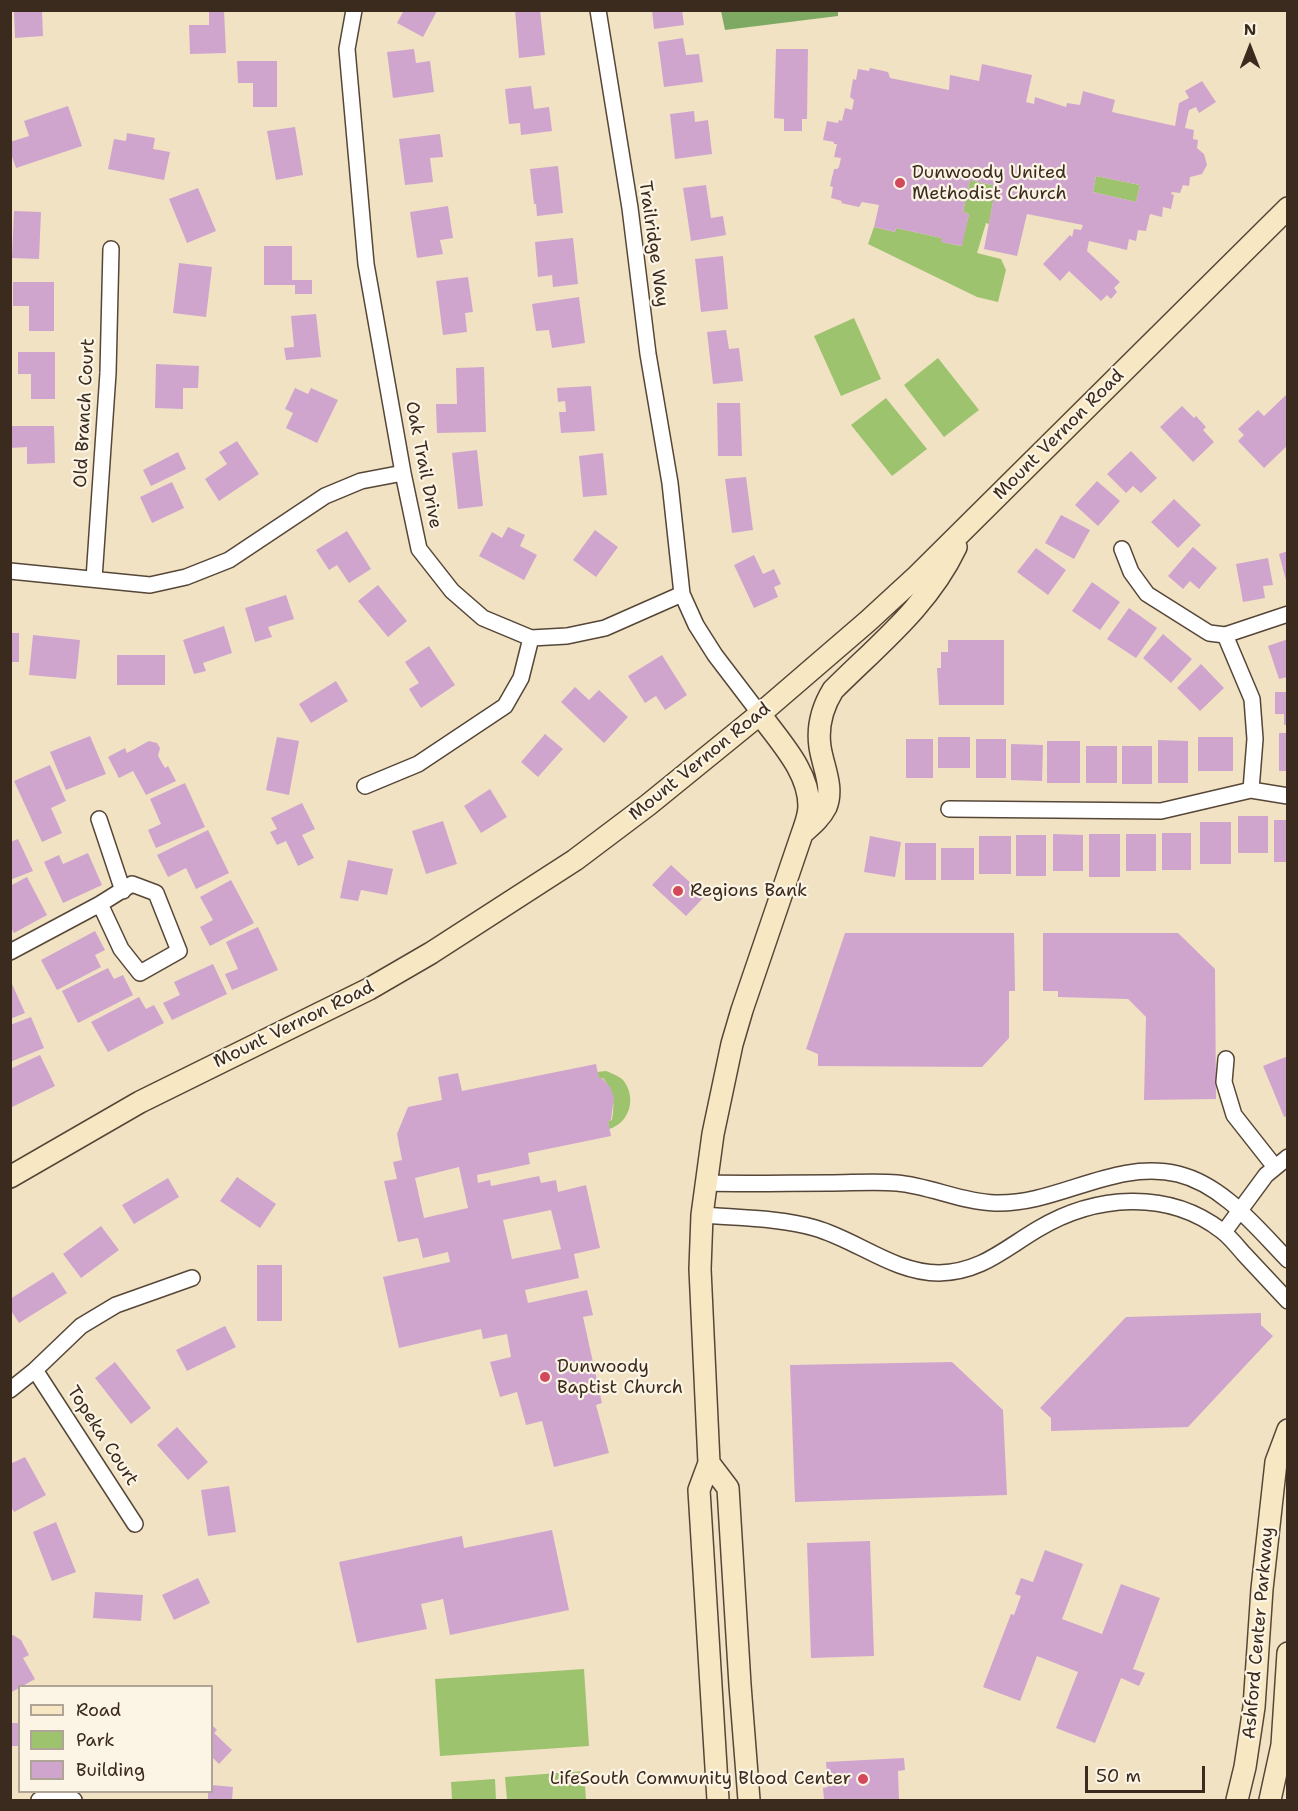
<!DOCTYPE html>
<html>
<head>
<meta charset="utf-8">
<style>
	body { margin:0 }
	#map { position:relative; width:1298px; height:1811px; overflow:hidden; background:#f1e2c4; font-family:"Shantell Sans",sans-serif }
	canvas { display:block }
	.frame { position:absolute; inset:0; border:12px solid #3b2a1e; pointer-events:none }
	.legend { position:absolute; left:18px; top:1685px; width:195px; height:108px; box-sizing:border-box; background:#fcf5e5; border:2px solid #afa495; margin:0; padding:8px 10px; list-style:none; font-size:18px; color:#3b2a1e }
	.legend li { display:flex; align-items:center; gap:12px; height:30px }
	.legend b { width:30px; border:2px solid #afa495 }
	.north { position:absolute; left:1220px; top:18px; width:60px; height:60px; -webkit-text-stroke:4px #fcf5e5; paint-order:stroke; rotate:0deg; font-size:16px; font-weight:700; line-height:24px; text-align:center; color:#3b2a1e }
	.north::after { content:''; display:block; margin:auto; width:21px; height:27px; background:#3b2a1e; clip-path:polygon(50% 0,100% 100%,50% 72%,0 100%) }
	.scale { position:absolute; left:1085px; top:1766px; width:120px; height:27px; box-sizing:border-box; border:3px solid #3b2a1e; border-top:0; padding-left:8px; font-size:18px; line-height:21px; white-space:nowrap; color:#3b2a1e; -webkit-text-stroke:4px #fcf5e5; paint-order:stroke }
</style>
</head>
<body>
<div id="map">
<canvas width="1298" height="1811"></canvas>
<div class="frame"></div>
<ul class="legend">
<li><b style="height:8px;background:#f7e8c3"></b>Road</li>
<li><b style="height:16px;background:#9dc36f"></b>Park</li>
<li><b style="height:16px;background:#cfa5ce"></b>Building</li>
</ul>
<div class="north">N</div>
<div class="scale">50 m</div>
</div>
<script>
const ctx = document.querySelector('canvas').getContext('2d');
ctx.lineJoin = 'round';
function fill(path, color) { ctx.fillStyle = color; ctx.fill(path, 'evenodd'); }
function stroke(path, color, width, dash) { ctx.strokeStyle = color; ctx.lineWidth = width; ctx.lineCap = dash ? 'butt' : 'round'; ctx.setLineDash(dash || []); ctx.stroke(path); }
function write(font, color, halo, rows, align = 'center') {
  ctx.font = font + ' "Shantell Sans",sans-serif'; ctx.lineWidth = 4.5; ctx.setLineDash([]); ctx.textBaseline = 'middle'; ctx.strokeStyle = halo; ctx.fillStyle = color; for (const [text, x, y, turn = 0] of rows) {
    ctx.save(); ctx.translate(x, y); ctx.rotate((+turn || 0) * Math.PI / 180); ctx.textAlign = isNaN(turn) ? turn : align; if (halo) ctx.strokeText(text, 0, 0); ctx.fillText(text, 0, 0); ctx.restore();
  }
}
const green = new Path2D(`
	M1096,176l44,9 -4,17 -43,-10z
	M970,180l26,6 -7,38 -3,-1 -9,30 24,6 5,11 -8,32 -21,-5 -109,-53 6,-17 21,5 1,-4 46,10v4l19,4 8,-32 -6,-2z
	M854,318l27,61 -40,17 -27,-60z
	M938,358l41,52 -35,27 -40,-52z
	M886,398l41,51 -35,27 -41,-51z
	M606,1071c5,2 13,5 17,9 14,17 7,43 -14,49l-1,-8 4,-1c3,-17 2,-28 -9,-42l-4,1 -2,-7z
	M584,1669l5,77 -149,10 -5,-77z
	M584,1771l2,29h-79l-2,-23z
	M495,1779l1,21h-44l-1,-18z`);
const forest = new Path2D(`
	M838,11v5l-113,14 -4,-19z`);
const building = new Path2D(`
	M14,10h28l1,26 -28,2z
	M209,10h15l2,43 -36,1 -1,-29h20z
	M404,10h31l2,1 -14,26 -26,-14z
	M515,10h25l5,45 -26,3z
	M652,10h30l2,15 -30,4z
	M683,38l3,17 13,-1 4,28 -39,5 -6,-45z
	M414,49l2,14 14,-2 4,31 -41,6 -6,-46z
	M776,49h32l-1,70h-5v12h-18v-12l-10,-1z
	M237,61h40v46h-24v-24h-15z
	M982,64l50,11 -6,27 8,2 1,-7 31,10 1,-4 13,2 3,-14 32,9 -3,12 63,14 4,-23 10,-5 -4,-7 17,-10 14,21 -17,11 -3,-6 -7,3 -4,18 9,2 -1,9 5,1 -1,8 7,6 3,11 -5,9 -12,3 -1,9 -6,-1 -3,8 -8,-1 -1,2 3,1 -3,14 -8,-2 -1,10 -12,-3 -4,17 -8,-1 -2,11 -7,-2 -2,11 -38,-9 -2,10 33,31 -6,6 3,4 -6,7 -4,-4 -6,6 -32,-30 -9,10 -17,-17 27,-29 2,2 2,-8 7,1 2,-5 -56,-11 -10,42 -33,-7 12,-63 -26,-6 -7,32 6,2 -7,32 -21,-4 1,-4 -46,-10 -1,4 -21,-5 5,-22 -17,-3 -3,5 -18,-4 1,-2 -11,-3 2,-11 -3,-1 4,-17h3l2,-2 2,-9 -7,-1 3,-13h-3v-2l-11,-2 4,-19 11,2 1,-3 3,1 3,-13 7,2 2,-10 -4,-3 3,-18 3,1 2,-11 11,2 1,-3 18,4 2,6 59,12 1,-15 29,6zM1096,176l44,9 -4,17 -43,-10z
	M531,86l3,23 15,-2 3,24 -31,4 -1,-12 -11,1 -4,-35z
	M68,106l14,40 -66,22 -6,-17v-9l19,-6 -5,-15z
	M694,111l1,11 13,-2 4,34 -37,5 -5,-45z
	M295,127l8,48 -27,5 -9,-49z
	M127,133l28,5 -2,11 17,3 -6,28 -56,-11 6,-30 12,2z
	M440,134l3,23 -13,1 3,24 -28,3 -6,-46z
	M558,166l5,47 -26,3 -1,-12h-2l-4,-35z
	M706,185l5,33 12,-2 3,19 -35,6 -8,-53z
	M198,188l18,43 -29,12 -18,-44z
	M448,206l5,32 -13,2 3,14 -26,4 -7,-46z
	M14,211l27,1 -2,47 -27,-1z
	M573,238l5,46 -25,3 -1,-12 -14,2 -3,-35z
	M264,246h28v34h20v14h-17v-9h-31z
	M723,256l5,53 -27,3 -6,-53z
	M179,263l33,4 -6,50 -33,-4z
	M468,277l5,35 -8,1 2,19 -24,3 -7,-54z
	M13,282h41v49h-25v-25h-16z
	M579,297l6,46 -33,5 -3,-18 -13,1 -4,-27z
	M316,314l5,43 -35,3 -2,-12 10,-1 -3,-31z
	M726,330l3,19 10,-1 4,33 -30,3 -6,-52z
	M18,352h37v47h-24v-25h-13z
	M156,364l43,2 -1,22h-15v21l-28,-1z
	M484,367l2,65 -49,1 -1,-29h21l-1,-36z
	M591,386l4,45 -34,2 -2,-21h7l-1,-11 -7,1 -1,-14z
	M295,388l13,6 3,-6 27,12 -21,43 -31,-15 7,-15 -8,-4z
	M1286,395l2,50 -24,23 -26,-27 6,-6 -6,-6 20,-19 6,6z
	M717,403h23l2,53h-24z
	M1182,406l12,12 2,-2 10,11 -3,3 11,12 -21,20 -33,-35z
	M10,426h44l1,37 -28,1v-17l-17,1z
	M237,441l22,33 -40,27 -14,-22 22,-15 -8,-12z
	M477,450l6,56 -25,3 -6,-56z
	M1131,451l26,27 -16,15 -8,-7 -7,7 -19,-19z
	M178,452l8,17 -35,17 -8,-16z
	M603,453l4,42 -24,2 -4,-41z
	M746,477l7,53 -21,3 -7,-54z
	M1097,481l23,20 -22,25 -23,-21z
	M172,482l12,26 -32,15 -12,-26z
	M1174,499l27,26 -23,23 -27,-26z
	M1061,515l29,15 -16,29 -29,-16z
	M508,527l17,8 -5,11 17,9 -13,25 -45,-24 13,-24 10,6z
	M595,530l23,17 -22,30 -23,-17z
	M347,531l24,38 -22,14 -12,-18 -8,5 -13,-20z
	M1193,547l24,21 -18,21 -9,-8 -7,8 -15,-13z
	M1036,548l30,22 -18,25 -31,-23z
	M1288,551v33h-1l-8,-30z
	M754,555l9,19 11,-5 7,15 -7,3 4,10 -24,11 -20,-43z
	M1268,558l5,27 -10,1 2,12 -22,4 -7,-38z
	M1092,582l28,20 -20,28 -28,-19z
	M378,585l29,36 -19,16 -30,-36z
	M286,595l8,24 -26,8 4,10 -17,5 -10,-34z
	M1129,608l28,20 -21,30 -29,-19z
	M224,626l8,27 -29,10 3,8 -12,3 -11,-34z
	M10,633h9v29h-9z
	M1163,634l29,25 -21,24 -28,-25z
	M33,635l47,5 -4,39 -47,-4z
	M1288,639v38l-9,2 -11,-33z
	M948,640h56v65h-65l-2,-37h4v-16h7z
	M429,646l26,39 -34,23 -12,-19 10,-6 -14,-21z
	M117,655h48v30h-48z
	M662,655l25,40 -22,15 -9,-14 -11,7 -17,-27z
	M1201,664l23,24 -24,23 -23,-23z
	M336,681l12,20 -37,22 -12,-19z
	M575,687l14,13 10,-10 29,27 -24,26 -43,-41z
	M1275,692h13v33h-4v-11h-9z
	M1279,733h9v38h-9z
	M545,734l18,15 -25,28 -17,-15z
	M90,736l16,38 -40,16 -16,-38z
	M277,737l22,4 -10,54 -23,-5z
	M938,737h32v31h-32z
	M1198,737h35v34h-35z
	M906,739h27v39h-27z
	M976,739h30v39h-30z
	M1158,740l30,1v42h-30z
	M149,741l8,2 3,5 -2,8 7,12 3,-2 8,15 -30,14 -13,-24 -14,7 -11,-21 17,-9 2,5z
	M1047,741h33v42h-33z
	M1011,744l32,1 -1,36 -31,-1z
	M1086,746h31v37h-31z
	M1122,746h30v38h-30z
	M50,765l16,36 -15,7 11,25 -20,9 -28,-61z
	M185,783l20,44 -49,21 -8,-18 13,-6 -11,-25z
	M490,789l17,28 -26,16 -17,-27z
	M302,803l13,26 -13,6 12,23 -16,8 -12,-25 -9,4 -7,-13 7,-3 -6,-11z
	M1238,816h30v37h-30z
	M1274,820h14v42h-14z
	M443,821l14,43 -31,10 -14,-43z
	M1200,822h31v42h-31z
	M208,830l21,43 -33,16 -10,-21 -18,9 -11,-22z
	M1162,833h29v37h-29z
	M1053,834l30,1v36h-30z
	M1089,834h31v43h-31z
	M1126,834h30v37h-30z
	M1016,835h30v41h-30z
	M870,836l31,6 -6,35 -31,-5z
	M979,836h32v38h-32z
	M18,839l15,32 -23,9v-38z
	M905,843h31v37h-31z
	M941,848h33v32h-33z
	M88,853l14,32 -39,18 -19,-41 15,-7 4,9z
	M348,860l45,9 -6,26 -26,-5 -3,11 -18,-3z
	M671,865l34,31 -19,20 -34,-31z
	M27,877l20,38 -33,18 -4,-7v-40z
	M231,880l23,43 -44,23 -10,-19 13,-7 -13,-23z
	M258,927l20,43 -46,20 -7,-16 13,-5 -12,-27z
	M95,931l10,19 -10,5 6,12 -44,23 -16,-30z
	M845,933h169l1,58h-6v47l-27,29 -164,-1v-12l-12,-5z
	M1043,933h135l37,36 1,130 -72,1 2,-83 -18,-18 -70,-2v-6h-15z
	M213,964l14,30 -55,26 -9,-17 17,-8 -6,-13z
	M108,968l6,11 9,-4 10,20 -55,28 -16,-32z
	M12,984l13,29 -15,6v-34z
	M139,997l7,12 8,-4 10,18 -56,29 -17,-30z
	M31,1017l13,31 -34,14v-37z
	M40,1055l15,31 -45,22v-39z
	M1288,1056v60l-4,1 -21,-51z
	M596,1064l3,15 3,-1 8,9 4,10 -3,23 -3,1 3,15 -83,17 2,11 -53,11 1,8 12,-3 1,6 48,-10 2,7 15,-3 2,12 28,-7 14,63 -26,6 5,24 -54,12 3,13 59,-13 6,25 -10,2 19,86 -6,2 13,48 -55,14 -12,-46 -16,4 -9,-33 -17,5 -10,-35 21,-5 -4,-23 -24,5 -2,-10 -82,19 -16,-71 67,-15 -2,-10 -25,6 -5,-20 -20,4 -14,-61 13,-2 -4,-17 9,-2 -5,-26 11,-27 34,-7 -4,-23 20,-4 4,18zM459,1167l9,41 -44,10 -9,-40zM551,1210l10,39 -49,10 -9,-39z
	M237,1177l39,27 -16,24 -40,-27z
	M168,1178l11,19 -45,27 -12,-19z
	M101,1226l18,24 -38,28 -18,-24z
	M257,1265h25v56h-25z
	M53,1272l14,21 -48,30 -9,-14v-10z
	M1261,1313v12l12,11 -85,91 -137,4v-13l-11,-10 86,-91z
	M225,1326l11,21 -49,24 -11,-21z
	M115,1362l36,46 -20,16 -36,-46z
	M952,1362l51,48 4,85 -212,7 -5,-137z
	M177,1427l31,35 -20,18 -31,-35z
	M25,1457l21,38 -32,17 -4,-7v-41z
	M229,1486l7,46 -28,4 -7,-46z
	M56,1522l20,50 -24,9 -19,-49z
	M552,1530l17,80 -119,25 -7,-36 -22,5 6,25 -70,14 -18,-81 123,-26 2,12z
	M870,1541l4,115 -63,2 -4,-115z
	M1045,1550l38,14 -21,55 40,15 19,-50 39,14 -27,71 12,4 -6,13 -18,-8 -26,65 -39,-15 22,-56 -41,-16 -17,45 -37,-14 28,-73 3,1 7,-19 -6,-2 6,-16 12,4z
	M198,1578l12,25 -36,17 -12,-25z
	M95,1592l48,3 -2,26 -48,-3z
	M13,1635l8,5 8,15 -6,3 12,21 -25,14v-56z
	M10,1723h10v23h-10z
	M212,1725l5,5 -3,3 18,17 -13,14 -7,-7z
	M904,1758l1,12 -7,1 1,29h-75l-1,-12 5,-1 -2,-25z
	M212,1785l21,2 -1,13h-24v-8h4z`);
const street = new Path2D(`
	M354,10l-7,39 19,215 37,209 16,76 33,42 31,27 48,20 36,-2 38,-8 77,-34
	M598,10l32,198 18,146 22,129 12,111 14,31 19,30 45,59
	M1122,549l9,23 16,22 62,39 16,2 63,-21
	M10,571l140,14 36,-8 43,-17 96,-64 36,-15 42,-8
	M94,579l14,-206 3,-124
	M1225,635l27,64 3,40 -4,51
	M365,786l53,-22 87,-58 16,-28 10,-40
	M949,809l212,2 90,-21 37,6
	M99,819l24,72
	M10,952l90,-48 32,-20 24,9 23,58 -39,22 -19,-24 -21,-45
	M1226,1059l-2,23 10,33 41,52
	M706,1183c41,1 82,0 123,0 22,0 46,-2 68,0 33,3 65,19 98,20 63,2 119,-44 183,-29 45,11 78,53 110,86
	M702,1215c36,3 79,3 113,13 42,12 79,45 124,45 42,-1 65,-24 99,-44 57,-34 130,-40 184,2 8,6 15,15 22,23 14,15 29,31 44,47
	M1224,1232l42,-57 22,-18
	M35,1370l100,154
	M10,1390l25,-20 46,-44 35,-21 76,-27
	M39,1800h35`);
const secondary = new Path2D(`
	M805,831c8,-7 16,-14 21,-24 8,-20 -3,-40 -6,-60 -3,-21 2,-39 13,-57 45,-45 95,-84 123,-143
	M10,1177l130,-75 229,-113 62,-36 144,-93 73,-55 112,-91 108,-93 49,-45 371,-368
	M709,1463l19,25 12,197 9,115
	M718,1800l-19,-310 10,-27 -9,-194 2,-54 11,-81 19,-90 10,-34 60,-176c3,-9 7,-18 7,-28 0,-35 -30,-65 -49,-92
	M1237,1800l8,-33 9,-60 8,-118 14,-127 12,-32
	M1270,1800l12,-55 6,-92`);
const markers = [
	[900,183,6,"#d1495b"],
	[678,891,6,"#d1495b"],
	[545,1377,6,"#d1495b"],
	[863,1779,6,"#d1495b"]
];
const poiNames = [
	["Dunwoody United",912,173],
	["Methodist Church",912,194],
	["Regions Bank",690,891],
	["Dunwoody",557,1367],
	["Baptist Church",557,1388],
	["LifeSouth Community Blood Center",851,1779,"right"]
];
const streetNames = [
	["Trailridge Way",653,244,82],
	["Old Branch Court",85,413,-87],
	["Mount Vernon Road",1059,435,-45],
	["Oak Trail Drive",423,465,79],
	["Mount Vernon Road",700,762,-39],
	["Mount Vernon Road",294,1025,-26],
	["Topeka Court",102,1436,57],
	["Ashford Center Parkway",1259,1633,-85]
];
fill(green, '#9dc36f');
fill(forest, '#7ea962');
fill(building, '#cfa5ce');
stroke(street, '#564637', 18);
stroke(secondary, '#564637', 24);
stroke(street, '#fff', 15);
stroke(secondary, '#f7e8c3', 21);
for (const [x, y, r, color] of markers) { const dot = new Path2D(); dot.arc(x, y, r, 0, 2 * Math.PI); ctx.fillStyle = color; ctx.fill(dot); stroke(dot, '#fcf5e5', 2); }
write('18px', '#3b2a1e', '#fcf5e5', poiNames, 'left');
write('18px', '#3b2a1e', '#fcf5e5', streetNames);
</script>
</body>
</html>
